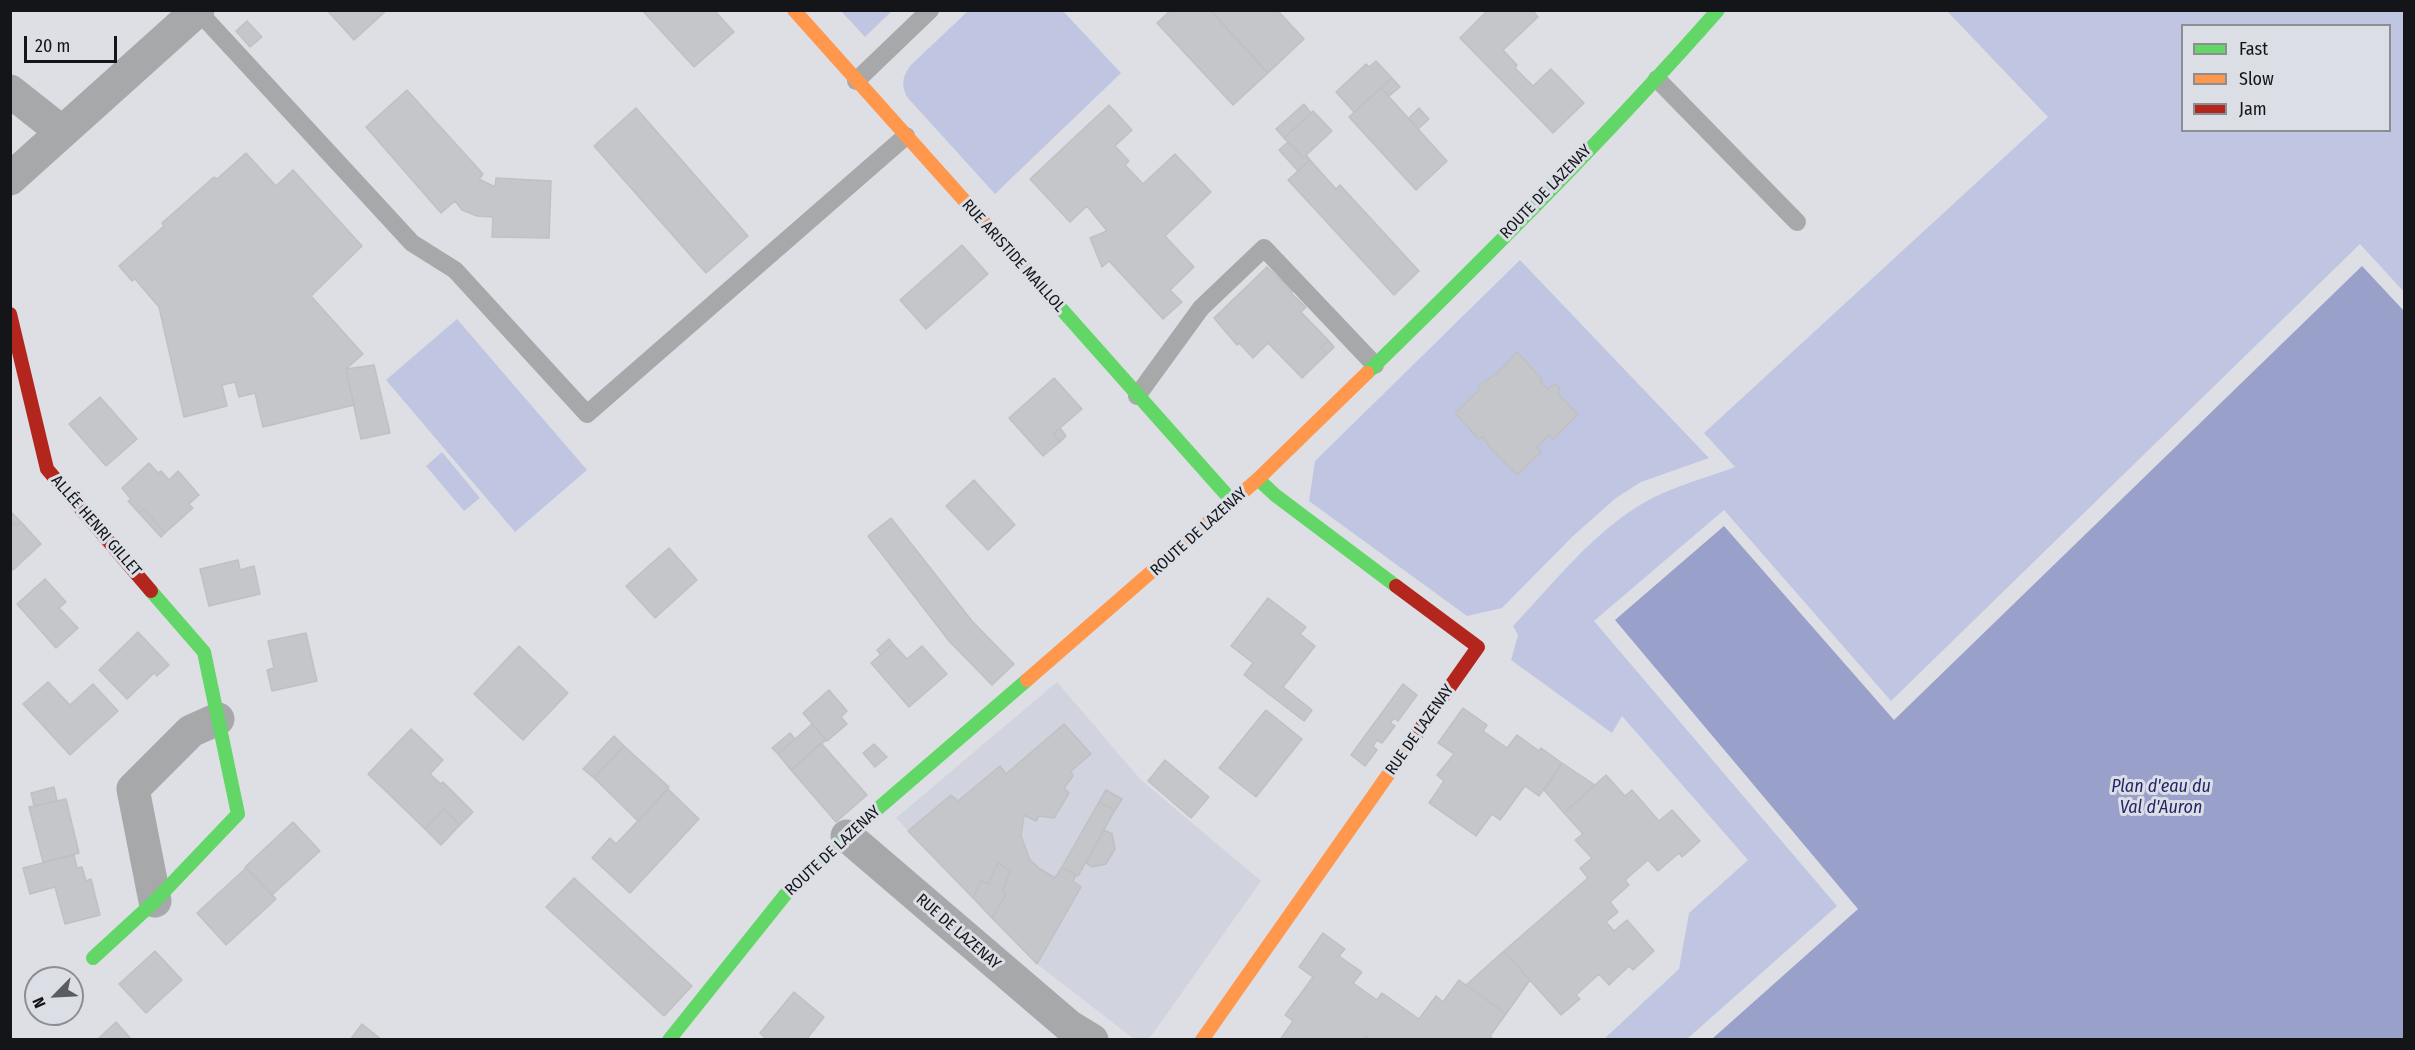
<!DOCTYPE html>
<html>
<head>
<meta charset="utf-8">
<style>
	body { margin:0 }
	#map { position:relative; width:2415px; height:1050px; overflow:hidden; background:#dedfe4; font-family:"Fira Sans Condensed",sans-serif }
	canvas { display:block }
	.frame { position:absolute; inset:0; border:12px solid #141518; pointer-events:none }
	.legend { position:absolute; left:2181px; top:24px; width:210px; height:108px; box-sizing:border-box; background:#dcdee6; border:2px solid #8c8e94; margin:0; padding:8px 10px; list-style:none; font-size:18px; color:#141518 }
	.legend li { display:flex; align-items:center; gap:12px; height:30px }
	.legend b { width:30px; border:2px solid #8c8e94 }
	.north { position:absolute; left:24px; top:966px; width:60px; height:60px; box-sizing:border-box; background:#dcdee6; border:2px solid #8c8e94; border-radius:50%; rotate:246deg; font-size:16px; font-weight:700; line-height:24px; text-align:center; color:#141518 }
	.north::after { content:''; display:block; margin:auto; width:21px; height:27px; background:#5b5c5f; clip-path:polygon(50% 0,100% 100%,50% 72%,0 100%) }
	.scale { position:absolute; left:24px; top:36px; width:93px; height:27px; box-sizing:border-box; border:3px solid #141518; border-top:0; padding-left:8px; font-size:18px; line-height:21px; white-space:nowrap; color:#141518; -webkit-text-stroke:4px #dcdee6; paint-order:stroke }
</style>
</head>
<body>
<div id="map">
<canvas width="2415" height="1050"></canvas>
<div class="frame"></div>
<ul class="legend">
<li><b style="height:8px;background:#63d668"></b>Fast</li>
<li><b style="height:8px;background:#ff974d"></b>Slow</li>
<li><b style="height:8px;background:#b3261e"></b>Jam</li>
</ul>
<div class="north">N</div>
<div class="scale">20 m</div>
</div>
<script>
const ctx = document.querySelector('canvas').getContext('2d');
ctx.lineJoin = 'round';
function fill(path, color) { ctx.fillStyle = color; ctx.fill(path, 'evenodd'); }
function stroke(path, color, width, dash) { ctx.strokeStyle = color; ctx.lineWidth = width; ctx.lineCap = dash ? 'butt' : 'round'; ctx.setLineDash(dash || []); ctx.stroke(path); }
function write(font, color, halo, rows, align = 'center') {
  ctx.font = font + ' "Fira Sans Condensed",sans-serif'; ctx.lineWidth = 6; ctx.setLineDash([]); ctx.textBaseline = 'middle'; ctx.strokeStyle = halo; ctx.fillStyle = color; for (const [text, x, y, turn = 0] of rows) {
    ctx.save(); ctx.translate(x, y); ctx.rotate((+turn || 0) * Math.PI / 180); ctx.textAlign = isNaN(turn) ? turn : align; if (halo) ctx.strokeText(text, 0, 0); ctx.fillText(text, 0, 0); ctx.restore();
  }
}
const built = new Path2D(`
	M1057,682l83,97 121,102 -112,158h-15l-97,-75 -141,-146z`);
const green = new Path2D(`
	M969,10l94,1 58,62 -126,121 -88,-97c-6,-12 -5,-21 4,-32z
	M841,11h51l-27,26z
	M1947,11h457v281l-44,-48 -469,457 -167,-191 -130,111 243,285 -150,133h-83l75,-70 10,-56 59,-53 -126,-144 -10,17 -101,-73 7,-25 -5,-9c39,-41 76,-89 124,-119 29,-19 66,-28 98,-40l-31,-34 344,-316zM2182,26h208v104h-208z
	M1520,260l189,198 -68,24 -25,16 -43,38 -71,72 -35,8 -158,-115 6,-40zM1517,352l25,26 -2,3 8,8 6,-5 6,2 -2,8 19,21 -24,24 -4,-4 -12,12 3,5 -23,23 -26,-26 -8,-12 -4,1 -24,-25 25,-24 -2,-3 18,-12z
	M457,319l130,151 -72,62 -129,-152z
	M442,452l38,46 -16,13 -38,-45z`);
const water = new Path2D(`
	M2362,266l42,45v728h-692l146,-130 -243,-289 109,-94 170,194z`);
const building = new Path2D(`
	M327,10h60l-33,30z
	M642,10h72l20,22 -40,35z
	M1171,10h39l58,63 -35,32 -76,-82z
	M1210,10h67l27,29 -36,34z
	M1488,10h44l6,7 -35,33 14,15 -2,3 18,18 18,-17 33,34 -31,30 -93,-95z
	M247,21l15,16 -12,10 -14,-16z
	M1376,61l16,17 -38,34 -18,-20 30,-28 3,3z
	M1392,78l8,9 -11,9 -8,-8z
	M1381,88l66,73 -31,29 -67,-73z
	M407,90l76,84 -4,5 16,8 1,-9 55,3 -2,57 -57,-1 1,-20 -16,-1 -15,-6 -7,-9 -14,12 -75,-86z
	M1304,104l7,9 -27,25 -8,-9z
	M1109,105l23,25 -17,16 14,15 -4,4 18,19 32,-30 36,38 -46,44 29,31 -24,23 12,12 -19,17 -54,-58 -7,6 -12,-29 17,-7 -20,-25 -17,16 -40,-43z
	M636,108l112,128 -42,37 -112,-127z
	M1419,108l10,11 -11,10 -9,-11z
	M1313,111l19,20 -29,27 -19,-20z
	M1288,142l15,16 3,-3 4,5 -12,11 -19,-21z
	M246,153l30,33 17,-16 69,76 -51,50 52,58 -17,15 8,36 -91,22 -8,-34 -16,4 -4,-15 -13,3 5,21 -43,11 -25,-110 -24,-28 -3,2 -13,-15 45,-40 -2,-3 52,-46 3,2z
	M1310,160l26,29 4,-4 79,86 -25,24 -106,-115z
	M962,245l26,29 -62,55 -26,-29z
	M1267,267l26,24 -2,2 15,14 -5,5 27,28 -7,7 6,7 -25,24 -34,-35 -15,15 -14,-15 -2,2 -23,-27z
	M1328,340l6,7 -7,7 -6,-7z
	M1517,352l25,27 -2,2 8,8 6,-5 6,3 -2,7 20,20 -25,25 -4,-4 -12,12 4,5 -24,23 -26,-26 -8,-12 -4,2 -24,-26 25,-24 -2,-3 18,-12z
	M374,365l16,68 -29,6 -15,-70z
	M1054,378l28,31 -29,25 7,8 -17,14 -34,-38z
	M100,397l37,42 -31,27 -37,-42z
	M1060,428l6,8 -6,6 -7,-8z
	M149,463l9,10 3,-2 8,9 9,-9 21,24 -10,9 4,4 -28,25 -21,-24 -5,4 -11,-12 3,-2 -9,-11z
	M974,480l41,45 -27,25 -42,-44z
	M144,509l21,24 -4,4 -22,-24z
	M10,511l11,11 -5,4 -6,-6z
	M891,518l81,103 42,43 -22,21 -43,-44 -81,-105z
	M10,520l6,6 5,-4 20,22 -28,26 -3,-3z
	M669,548l28,32 -42,38 -29,-32z
	M238,560l2,10 14,-4 6,28 -51,12 -9,-37z
	M45,579l21,23 -7,6 19,20 -22,20 -39,-44z
	M1268,598l38,29 -6,7 15,12 -32,41 29,23 -8,11 -60,-46 9,-12 -22,-17z
	M138,632l31,33 -12,11 -3,-3 -27,26 -28,-29z
	M306,633l11,48 -45,10 -5,-21 7,-2 -6,-27z
	M889,639l4,5 -12,11 -4,-5z
	M893,644l14,15 15,-13 25,28 -38,33 -38,-44z
	M519,646l49,47 -45,47 -49,-46z
	M48,682l22,23 23,-21 25,27 -48,44 -47,-51z
	M1403,684l14,11 -19,26 -4,-3 -4,5 5,3 -13,17 -5,-3 -4,6 4,4 -12,16 -14,-11z
	M829,690l18,21 -6,6 6,7 -20,17 -24,-28z
	M1463,708l24,17 -4,6 24,17 10,-13 22,16 2,-3 21,15 -23,33 -14,-10 -25,34 -8,-6 -16,22 -47,-33 15,-22 -7,-6 17,-21 -16,-11z
	M1266,710l36,29 -46,58 -37,-29z
	M812,724l14,16 -35,30 -13,-16z
	M1064,724l27,30 -20,17 2,5 -9,12 5,5 -15,25 -15,-2 -3,5 -12,-6 -3,21 9,24 10,9 15,9 7,-11 14,8 -3,6 8,6 -44,77 -45,-46 14,-24 -4,-3 8,-19 -12,-10 -10,22 -7,-4 -8,18 -65,-67 43,-36 7,6 42,-35 6,8z
	M411,729l32,31 -13,14 11,10 2,-2 30,30 -13,13 -16,-16 -19,20 -57,-55z
	M790,733l5,6 -17,15 -6,-6z
	M614,736l10,10 -30,32 -11,-9z
	M821,743l46,52 -31,27 -45,-52z
	M874,744l13,13 -12,10 -12,-14z
	M624,746l45,41 -31,34 -44,-43z
	M1165,760l44,37 -18,21 -43,-37z
	M1562,763l33,22 -31,28 -20,-23z
	M1606,775l19,21 7,-6 27,31 13,-11 28,31 -18,16 -3,-4 -21,18 -10,-11 -23,20 4,5 -19,17 8,10 -12,10 8,9 13,-11 27,31 -21,19 -4,-4 -20,19 -10,-11 -23,21 4,4 -19,16 -57,-64 84,-73 -8,-10 12,-10 -17,-18 8,-6 -19,-21z
	M54,787l3,14 -23,5 -3,-13z
	M668,789l31,30 -69,74 -38,-35 18,-20 6,6z
	M1106,790l16,9 -7,11 -16,-8z
	M66,799l13,54 -36,9 -14,-55z
	M1099,802l16,8 -37,66 -16,-9z
	M444,809l16,16 -19,20 -16,-16z
	M293,822l27,29 -48,44 -27,-28z
	M1104,830l8,4 3,15 -9,15 -14,3 -6,-4z
	M74,855l3,13 5,-1 4,14 5,-2 9,36 -35,9 -10,-37 -25,7 -7,-26z
	M998,862l12,10 -8,19 4,3 -14,24 -19,-20 8,-18 7,4z
	M246,868l30,31 -50,46 -29,-32z
	M574,878l118,108 -28,30 -118,-109z
	M1323,933l22,16 -6,7 23,16 -9,11 24,17 5,-7 37,26 17,-23 7,6 16,-22 47,34 -16,22 4,4h-123l-5,-4 -3,4h-83l13,-19 -8,-6 28,-38 -14,-10z
	M155,951l27,29 -36,33 -27,-29z
	M1504,951l26,29 -24,34 -40,-29z
	M794,992l30,25 -18,23h-39l-7,-7z
	M116,1022l16,18h-35z
	M362,1024l20,16h-32z`);
const lane = new Path2D(`
	M198,11l214,232 43,27 132,144 319,-278
	M1657,79l140,143
	M856,81l74,-71
	M1137,396l64,-88 63,-60 111,117`);
const street = new Path2D(`
	M10,91l52,41
	M10,179l188,-169
	M847,836l222,190 23,14
	M155,901l-22,-112 58,-58 27,-12`);
const fast = new Path2D(`
	M1056,303l176,198
	M1367,373c121,-118 240,-237 351,-363
	M1258,479l17,16 121,91
	M93,958l62,-57 83,-87 -34,-162 -53,-61
	M669,1040l116,-145 82,-77 160,-138`);
const slow = new Path2D(`
	M794,10l262,293
	M1027,680l231,-201 109,-106
	M1202,1040l209,-298`);
const jam = new Path2D(`
	M10,314l37,155 104,122
	M1396,586l82,61 -67,95`);
const streetNames = [
	["ROUTE DE LAZENAY",1546,192,-46],
	["RUE ARISTIDE MAILLOL",1013,256,48],
	["ALLÉE HENRI GILLET",96,526,49],
	["ROUTE DE LAZENAY",1199,532,-42],
	["RUE DE LAZENAY",1420,730,-55],
	["ROUTE DE LAZENAY",833,851,-43],
	["RUE DE LAZENAY",958,932,41]
];
const waterNames = [
	["Plan d'eau du",2161,787],
	["Val d'Auron",2161,808]
];
fill(built, '#d1d3de');
fill(green, '#c0c6e2');
fill(water, '#99a0c9');
fill(building, '#c5c6ca');
stroke(building, '#bfc0c4', 1.5);
stroke(lane, '#a7a8a9', 18);
stroke(street, '#a7a8a9', 33);
stroke(fast, '#63d668', 14);
stroke(slow, '#ff974d', 14);
stroke(jam, '#b3261e', 14);
write('16px', '#141518', '#dcdee6', streetNames);
write('italic 18px', '#23256a', '#dcdee6', waterNames);
</script>
</body>
</html>
